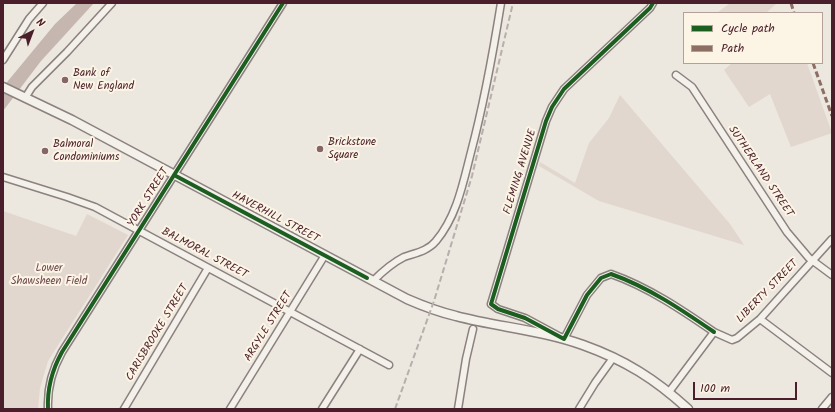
<!DOCTYPE html>
<html>
<head>
<meta charset="utf-8">
<style>
	body { margin:0 }
	#map { position:relative; width:835px; height:412px; overflow:hidden; background:#ece7df; font-family:Kalam,sans-serif }
	canvas { display:block }
	.frame { position:absolute; inset:0; border:4px solid #4a1f2b; pointer-events:none }
	.legend { position:absolute; left:683px; top:12px; width:140px; height:52px; box-sizing:border-box; background:#fcf5e5; border:1px solid #b59f9b; margin:0; padding:5px 7px; list-style:none; font-size:12px; color:#4a1f2b }
	.legend li { display:flex; align-items:center; gap:8px; height:20px }
	.legend b { width:20px; border:1px solid #b59f9b }
	.north { position:absolute; left:12px; top:12px; width:40px; height:40px; -webkit-text-stroke:3px #fcf5e5; paint-order:stroke; rotate:42deg; font-size:11px; font-weight:700; line-height:16px; text-align:center; color:#4a1f2b }
	.north::after { content:''; display:block; margin:auto; width:14px; height:18px; background:#4a1f2b; clip-path:polygon(50% 0,100% 100%,50% 72%,0 100%) }
	.scale { position:absolute; left:693px; top:382px; width:104px; height:18px; box-sizing:border-box; border:2px solid #4a1f2b; border-top:0; padding-left:5px; font-size:12px; line-height:14px; white-space:nowrap; color:#4a1f2b; -webkit-text-stroke:3px #fcf5e5; paint-order:stroke }
</style>
</head>
<body>
<div id="map">
<canvas width="835" height="412"></canvas>
<div class="frame"></div>
<ul class="legend">
<li><b style="height:5px;background:#1b5e20"></b>Cycle path</li>
<li><b style="height:5px;background:#8d6e63"></b>Path</li>
</ul>
<div class="north">N</div>
<div class="scale">100 m</div>
</div>
<script>
const ctx = document.querySelector('canvas').getContext('2d');
ctx.lineJoin = 'round';
function fill(path, color) { ctx.fillStyle = color; ctx.fill(path, 'evenodd'); }
function stroke(path, color, width, dash) { ctx.strokeStyle = color; ctx.lineWidth = width; ctx.lineCap = dash ? 'butt' : 'round'; ctx.setLineDash(dash || []); ctx.stroke(path); }
function write(font, color, halo, rows, align = 'center') {
  ctx.font = font + ' Kalam,sans-serif'; ctx.lineWidth = 4; ctx.setLineDash([]); ctx.textBaseline = 'middle'; ctx.strokeStyle = halo; ctx.fillStyle = color; for (const [text, x, y, turn = 0] of rows) {
    ctx.save(); ctx.translate(x, y); ctx.rotate((+turn || 0) * Math.PI / 180); ctx.textAlign = isNaN(turn) ? turn : align; if (halo) ctx.strokeText(text, 0, 0); ctx.fillText(text, 0, 0); ctx.restore();
  }
}
const green = new Path2D(`
	M730,3h47l-11,10h-49z
	M732,63h75l25,70 -41,14 -21,-53 -21,13 -25,-37z
	M620,95l110,129 14,21 -145,-44 -60,-35 1,-4 35,21 14,-40 20,-25z
	M3,211l73,25 11,-22 41,21 -80,126 -8,27 -2,21h-35z`);
const water = new Path2D(`
	M77,3h17l-53,58 -38,50v-24l52,-63z`);
const street = new Path2D(`
	M653,3l-3,5 -86,81 -12,18 -6,14 -55,183 7,5 27,9 39,21 23,-44 14,-17 10,-4c37,13 71,36 103,58
	M3,60l26,-41 14,-16
	M676,75l16,12 95,145 22,26 23,17
	M25,98l7,-11 35,-35 45,-49
	M3,177l64,20 28,10 294,158
	M373,281c9,-9 19,-18 31,-24 11,-4 24,-6 32,-16 21,-25 27,-58 35,-89 13,-49 22,-99 30,-149
	M760,319l72,54
	M669,392l45,-60 18,8 5,-2 23,-19 72,-80
	M48,409c-1,-21 4,-39 14,-57l221,-349
	M124,409l84,-141
	M230,409l95,-154
	M322,409l38,-60
	M458,409l8,-50 7,-30
	M579,409l16,-26 18,-25
	M822,409l10,-12`);
const secondary = new Path2D(`
	M3,87l69,33 335,179c16,7 32,13 49,17 41,11 86,14 127,29 42,15 72,34 105,64`);
const rail = new Path2D(`
	M395,409l39,-108 38,-125 41,-173`);
const quiet = new Path2D(`
	M791,3l3,10
	M813,63l19,53`);
const cycleway = new Path2D(`
	M653,3l-3,5 -86,81 -12,18 -6,14 -55,183 7,5 27,9 39,21 23,-44 14,-17 10,-4c37,13 71,36 103,58
	M174,175l193,103
	M48,409c-1,-21 4,-39 14,-57l221,-349`);
const markers = [
	[65,80,4,"#83656a"],
	[320,149,4,"#83656a"],
	[45,151,4,"#83656a"]
];
const poiNames = [
	["Bank of",73,74],
	["New England",73,87],
	["Brickstone",328,143],
	["Square",328,156],
	["Balmoral",53,145],
	["Condominiums",53,158]
];
const streetNames = [
	["FLEMING AVENUE",521,172,-73],
	["SUTHERLAND STREET",760,172,56],
	["YORK STREET",149,198,-58],
	["HAVERHILL STREET",275,218,28],
	["BALMORAL STREET",204,254,28],
	["LIBERTY STREET",768,292,-46],
	["ARGYLE STREET",269,327,-58],
	["CARISBROOKE STREET",158,333,-59]
];
const parkNames = [
	["Lower",49,269],
	["Shawsheen Field",49,282]
];
fill(green, '#e1d7ce');
fill(water, '#c6b6b0');
stroke(street, '#8b817f', 9);
stroke(secondary, '#8b817f', 11);
stroke(street, '#f4f0ea', 6);
stroke(secondary, '#f4f0ea', 8);
stroke(rail, '#b6afac', 2, [6, 3]);
stroke(quiet, '#8d6e63', 3, [6, 3]);
stroke(cycleway, '#1b5e20', 4);
for (const [x, y, r, color] of markers) { const dot = new Path2D(); dot.arc(x, y, r, 0, 2 * Math.PI); ctx.fillStyle = color; ctx.fill(dot); stroke(dot, '#fcf5e5', 1.5); }
write('11px', '#4a1f2b', '#fcf5e5', poiNames, 'left');
write('11px', '#4a1f2b', '#fcf5e5', streetNames);
write('11px', '#6e4a50', '#fcf5e5', parkNames);
</script>
</body>
</html>
